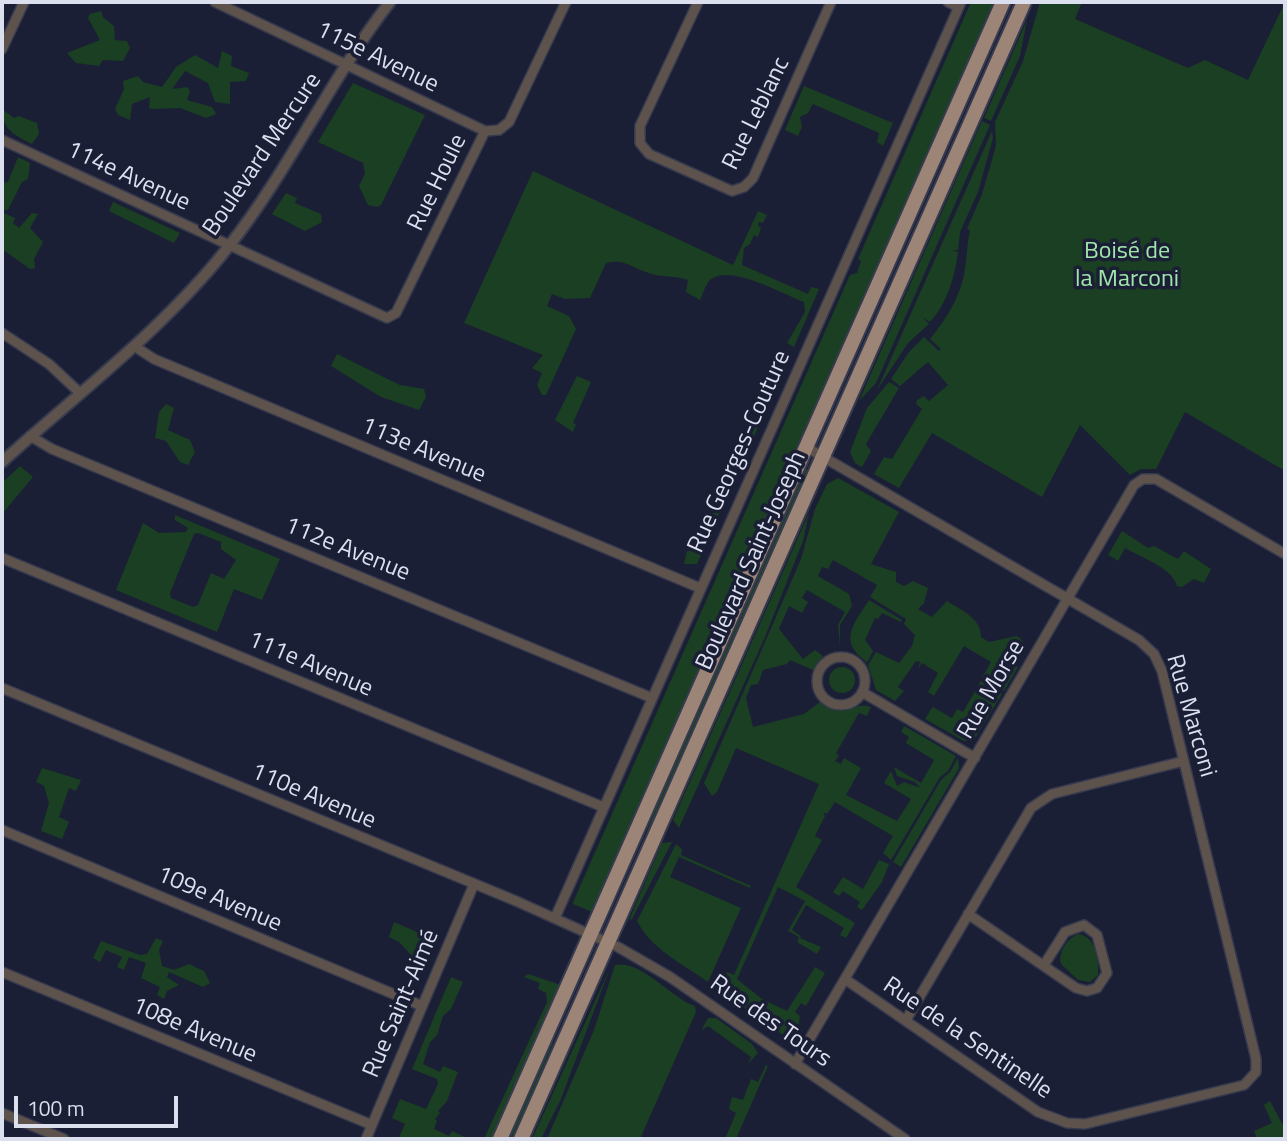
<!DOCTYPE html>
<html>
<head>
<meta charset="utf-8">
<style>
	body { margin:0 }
	#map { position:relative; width:1287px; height:1141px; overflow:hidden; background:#1b1f35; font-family:"Titillium Web",sans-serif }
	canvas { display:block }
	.frame { position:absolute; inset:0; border:4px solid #dbdfee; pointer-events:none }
	.scale { position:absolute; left:14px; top:1096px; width:164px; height:32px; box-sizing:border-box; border:4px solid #dbdfee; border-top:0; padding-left:9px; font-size:21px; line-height:24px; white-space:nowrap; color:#dbdfee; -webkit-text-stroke:5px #1b1f35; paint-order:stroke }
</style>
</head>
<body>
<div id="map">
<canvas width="1287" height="1141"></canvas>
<div class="frame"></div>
<div class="scale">100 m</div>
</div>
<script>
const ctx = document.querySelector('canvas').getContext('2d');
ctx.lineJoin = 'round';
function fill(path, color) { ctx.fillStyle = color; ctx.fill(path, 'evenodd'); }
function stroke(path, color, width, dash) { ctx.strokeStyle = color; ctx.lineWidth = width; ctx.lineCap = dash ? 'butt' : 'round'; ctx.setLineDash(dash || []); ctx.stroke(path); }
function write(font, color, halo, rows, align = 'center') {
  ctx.font = font + ' "Titillium Web",sans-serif'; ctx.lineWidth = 7; ctx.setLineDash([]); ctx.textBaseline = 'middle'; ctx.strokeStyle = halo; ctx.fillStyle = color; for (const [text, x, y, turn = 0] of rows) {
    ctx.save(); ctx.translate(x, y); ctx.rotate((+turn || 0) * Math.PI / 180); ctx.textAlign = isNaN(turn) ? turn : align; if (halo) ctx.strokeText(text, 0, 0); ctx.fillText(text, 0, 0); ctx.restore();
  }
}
const green = new Path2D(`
	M971,2h24l-403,910 -19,-8 1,-4 276,-625 7,-2 4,-12 -3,-2z
	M1040,2h42l-7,17 113,49 17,-8 43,20 37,-78v469l-100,-59 -29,57h-15l-11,6 -50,-50 -38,72 -110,-64 -33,55 -25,-14 10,-17 8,2 30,-50 -6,-5 1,-4 7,-4 5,5 19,-16 -20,-23 -28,24 -9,-7 18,-27 15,-15 15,14 2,-2 -11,-10c17,-21 31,-43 35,-70 2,-13 2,-26 5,-39l-3,-1 15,-35 14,-48 -1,-24 28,-61z
	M101,11l2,6 11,9 1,14 12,1 3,7 -7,13 -20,-1 -4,6 -23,-3 -9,-10 33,-13 -12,-22 2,-4z
	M1027,20l-7,36 -29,65 -7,-3z
	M222,51l10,5 -1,10 18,7 -3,8 -16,1v22l-15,-2 -7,-19 -23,-12 -13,18 16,-2 2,4 -3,9 25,7 4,7 -10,4 -26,-10 -28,1 -3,-1 1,-11 -18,7 -2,16 -12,-5 -3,-6 9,-20 -1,-8 15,-5 5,6 19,5 14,-20 19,-12 23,13z
	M353,83l72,32 -44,90 -4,2 -9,-2 -9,-19 6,-12 -2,-11 -45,-21z
	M804,86l89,37 -10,23 -6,-4 2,-9 -66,-29 -5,9 -8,4 2,10 -4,9 -13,-6z
	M2,109l12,9 5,-2 18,7 2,11 -7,10c-16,-8 -31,-15 -30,-35z
	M982,121l8,4 -114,258 -17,18z
	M992,131l1,7 -15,54 -18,40 -2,18h-6l6,2c-3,24 -11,52 -28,70l-8,-5 7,7 -21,19 -31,47z
	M18,157l12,6 -2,16 -6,3 -14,28h-6v-27l6,-1z
	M533,171l200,94 25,-54 9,4 -4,8 -4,-1 -1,4 3,2 -3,9 -4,-2 -4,9 -6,4 -2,17 66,29 3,-7 8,2 -25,58 -7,-4 18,-31 -1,-10c-21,-8 -75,-39 -94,-22 -5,5 -7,14 -10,20l-14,-8 2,-12c-13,-5 -27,-2 -39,-7 -16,-5 -25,-15 -43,-10l-16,35 -25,1 -13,-5 -5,12 22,10 7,13 -30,66h-4l-5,-10 5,-12 -10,-5 11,-13 -79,-32z
	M286,193l11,5 -2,5 26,11 1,8 -17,9 -33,-17z
	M113,202l67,31 -6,10 -65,-32z
	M2,212l13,6 -2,5 6,5 13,-15 6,1 -8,14 13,14 -9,17 1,9 -5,1 -28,-20z
	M337,354l63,31 24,4 2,8 -7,13 -38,-13 -50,-31z
	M776,369l7,1 -48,110 -8,-5c21,-26 37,-71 49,-106z
	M577,376l14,6 -18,41 3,1 -3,8 -18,-12z
	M889,382l10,6 -33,56 5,7 -9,16 -7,-4 -5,-11 17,-44z
	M166,404l8,4 -6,22 22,10 5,12 -7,13 -8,-3 -14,-21 -11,-3 4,-26z
	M20,466l13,11 -31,37v-31z
	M807,469l2,2 -159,361 -3,-1 16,-44 140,-317z
	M838,478l61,34 -28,52 25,8v10l8,4 9,-5 15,7 -4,15 -6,6 14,8 15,-16c14,9 35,18 34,36l8,5 28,-6 6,5 -12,21 7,5 -14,24 -22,-13 9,-16 -27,-16 -30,50 -6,-4 10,-19 -16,-10 -4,6 2,-7 -4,-1 -18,26 6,4 -9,10 -19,-11 -8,-25 8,-13 23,11 13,-17 3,-11 -11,-11 2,-5 -36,-22 7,-12 -44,-25 -5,9 -6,-2 -4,9 31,18 3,12 -12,19v21l-2,-21 7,-13 -38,-22 -5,8 6,4 -6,11 -13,-7 -10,23 24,30 12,-9 8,6 -10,14 -23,-10 -3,4 -24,6 -5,14 -7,1 -5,13 7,29 51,-13 16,-12c23,18 31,-1 51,5l-4,9 -8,-3 -23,40 3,2 -4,6 6,3 3,-6 17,10 -15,27 51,26 14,-22 -27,-16 7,-12 6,15 7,-4 17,6 -6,-6 -18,-6 -3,-9 27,16 13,-23 -28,-17 3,-6 -8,-5 3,-6 52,30 -8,15 -8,6 -49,83 -8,-7 10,-17 -58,-34 -8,12 -4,-2 2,4 -10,20 7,4 -26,47 59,36 -9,15 -6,-3 4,-7 -38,-23 -14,25 9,6 -1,2 21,9 -4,7 -20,-12 2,-5 -11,-6 17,-30 -27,-14 -41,92 25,20 25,12 28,-44 10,6 -19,33 -5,-3 -6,9 5,4 -2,14 -8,10 -71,-50 8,-18 7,3 85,-191 -83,-36 -19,44 -5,4 -8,-13 97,-224 14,-50 12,-25z
	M719,496l7,2 -29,66h-13l3,-13h11l12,-25 1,-13h4z
	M809,513l-6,28 -38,96 -86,191 -6,-8z
	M175,515l105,44 -18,41 -28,-11 -17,43 -101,-42 27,-67 16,10 27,-1 2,-4 -13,-8zM198,533l23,9v7l15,11 -12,19 -13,-6 -13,32 -5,2 -22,-9 -1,-5 24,-59z
	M1122,531l26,17 6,-2 24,13 6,-8 27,18 -7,14 -10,-4 -12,8 -5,-1c-4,-18 -37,-29 -52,-38l-7,13 -10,-6z
	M869,600l33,20 -1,2 -19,-9 -4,6 -3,-1 -10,22 8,11 -6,12c-4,-5 -9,-7 -12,-12 -13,-17 5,-36 14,-51z
	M829 680a13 13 0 1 1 26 0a13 13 0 1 1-26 0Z
	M981,681l21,13 -28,46 -10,1 -39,-22 12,-19 -4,7 19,11 5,-9 6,3z
	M958,758l1,10 -58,99 -8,-5 48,-82 9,-8z
	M42,768l39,12 -5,11 -7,-3 -10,29 10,5 -7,17 -21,-8 8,-28 -5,-17 -8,-4z
	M672,842l-40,77 -3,1 33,-77z
	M676,844l6,5 -1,6 70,31 -1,2 -71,-31 -9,20 71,31 -33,74c-25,-18 -57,-33 -71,-61z
	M879,860l10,4 -7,18 -20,28 -5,-3 3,-5 -17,-11 -4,5 -6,-4 10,-15 20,12z
	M394,922l39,17 -15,37 -13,-6 6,-15 -12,-13 -10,-5z
	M1078,934c18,2 21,26 20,41l-8,7 -12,-2 -17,-16c-3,-12 6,-25 17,-30z
	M156,938l7,3 -4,9 3,16 12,4 15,-6 15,7 6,12 -7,4 -34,-15 -2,5 12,8 -12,6 -3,8 -7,-4 3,-8 -19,-9 5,-15 -17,-6 -5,13 -7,-3 5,-10 -16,-7 -6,12 -7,-4 8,-17 39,14 7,-1z
	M615,965c26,-6 57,34 80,41l1,6 -56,127h-93l47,-109z
	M610,968l-49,131 -20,40h-9z
	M528,974l33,11 -68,154h-9l63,-137 -1,-9 -8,-4 2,-6 -16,-6z
	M451,977l12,5 -12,27 -8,7 -6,19 -7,7 -7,22 17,8 3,-6 15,6 -11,29 -9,10 2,2 -5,6 2,2 -3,8 15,7 3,-5 17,8h-66l-4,-2 6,-13 -13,-6 8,-19 26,10 12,-25 -1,-5 -25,-10z
	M708,1018h8l36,26 6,9 -10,11 3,-7 -43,-31 -7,5z
	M550,1043h3l-39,96h-6z
	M766,1065l2,1 -32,73h-11l11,-26 -7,-4 3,-12 11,3 8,-21 7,3z
	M1270,1101l15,28v10h-28l-3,-8 18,-8 -8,-18z`);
const minor = new Path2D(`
	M215,2l270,129 14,-1 10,-8 57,-120
	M698,2l-58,124v17l9,11 83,37 12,-4 9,-9 78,-176
	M948,2l10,5
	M2,49l22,-47
	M2,140l385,178 9,-5 89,-182
	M2,333l47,31 31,29
	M134,346l20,13 546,229
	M30,436l22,13 600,249
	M806,447l333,193 15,14 8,17 94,388v13l-12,13 -159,39 -18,-1 -29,-11 -193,-133
	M2,558l601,249
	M817 681a24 24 0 1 1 48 0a24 24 0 1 1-48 0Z
	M2,688l514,213 102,46 52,30 235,162
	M862,692l113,66
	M2,830l420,176
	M968,914l108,74 11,3 10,-3 10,-15 -10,-38 -13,-10 -19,7 -21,33
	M555,918l406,-916
	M2,972l370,153
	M906,1020l125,-212 21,-14 132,-33
	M795,1064l339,-579 9,-6h13l129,75
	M2,1113l62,26
	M366,1139l108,-255`);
const tertiary = new Path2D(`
	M2,462c77,-70 162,-133 227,-216 61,-77 101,-167 161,-244`);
const primary = new Path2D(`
	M500,1139l503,-1137
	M521,1139l503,-1137`);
const streetNames = [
	["115e Avenue",377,58,26],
	["Rue Leblanc",757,114,-64],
	["Boulevard Mercure",263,155,-56],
	["114e Avenue",128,177,25],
	["Rue Houle",438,183,-64],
	["113e Avenue",423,451,23],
	["Rue Georges-Couture",740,452,-66],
	["112e Avenue",347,550,22],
	["Boulevard Saint-Joseph",752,561,-66],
	["111e Avenue",310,665,23],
	["Rue Morse",992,690,-60],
	["Rue Marconi",1190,716,74],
	["110e Avenue",313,797,23],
	["109e Avenue",219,900,23],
	["Rue Saint-Aimé",402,1004,-67],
	["Rue des Tours",770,1022,35],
	["108e Avenue",194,1031,23],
	["Rue de la Sentinelle",967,1039,34]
];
const parkNames = [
	["Boisé de",1127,252],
	["la Marconi",1127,280]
];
fill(green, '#1a3f22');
stroke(minor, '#363a4f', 12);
stroke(tertiary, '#363a4f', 14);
stroke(primary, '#363a4f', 18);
stroke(minor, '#5e534c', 9);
stroke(tertiary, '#5e534c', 10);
stroke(primary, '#9c8476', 14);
write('24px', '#dbdfee', '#1b1f35', streetNames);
write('24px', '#a0e6ab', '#1b1f35', parkNames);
</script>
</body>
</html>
